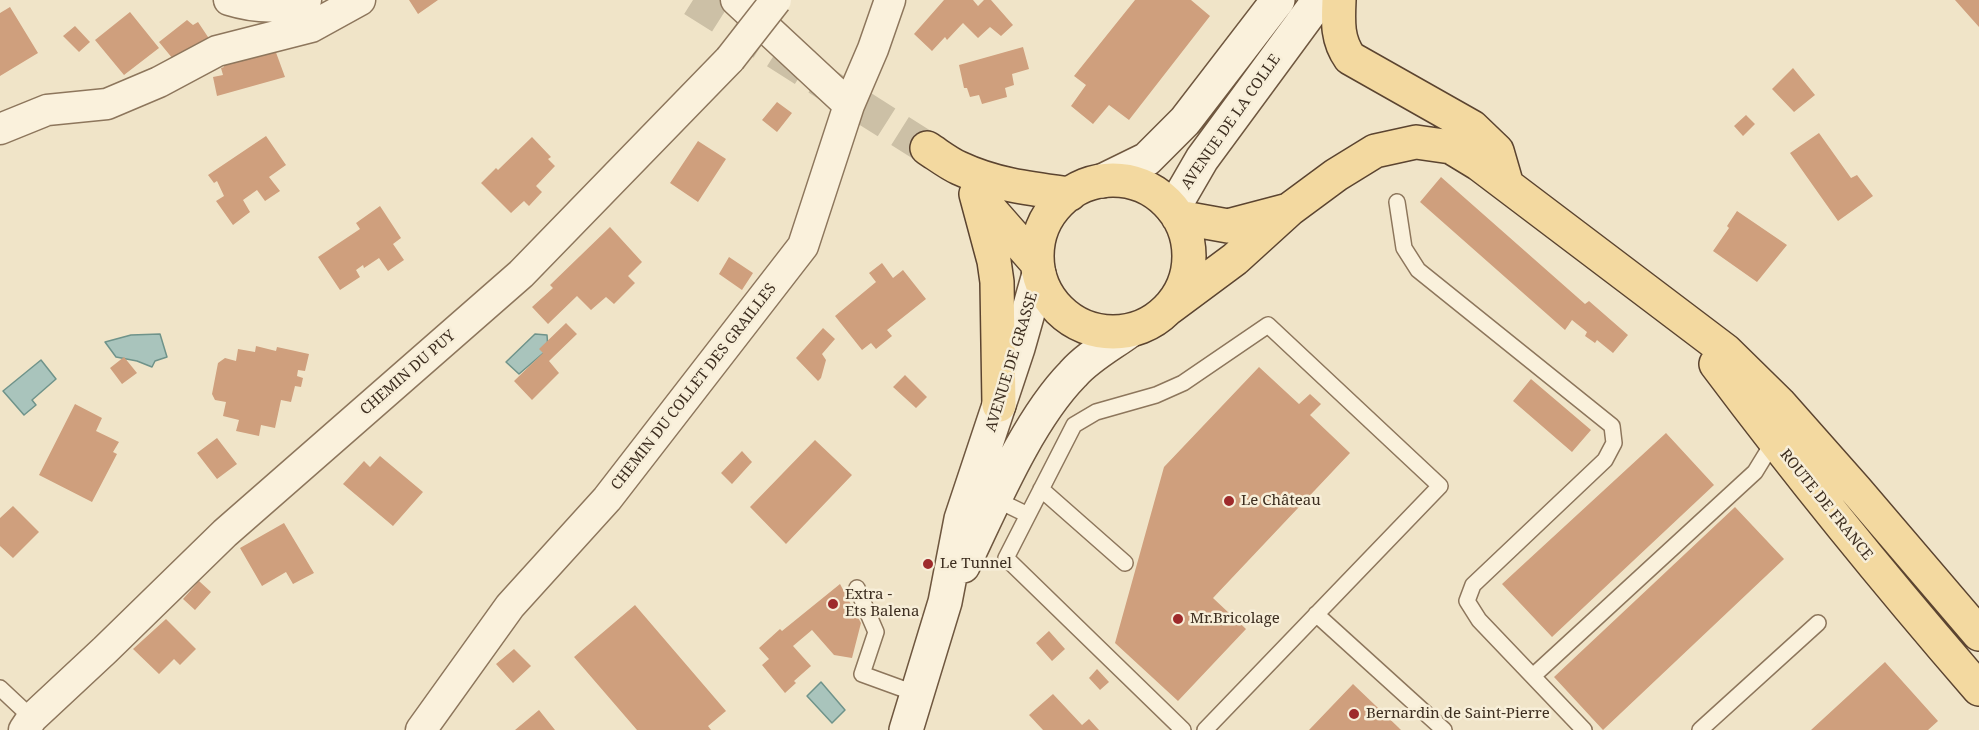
<!DOCTYPE html>
<html>
<head>
<meta charset="utf-8">
<style>
	body { margin:0 }
	canvas { display:block; background:#f0e4c8 }
</style>
</head>
<body>
<canvas width="1979" height="730"></canvas>
<script>
const ctx = document.querySelector('canvas').getContext('2d');
ctx.lineJoin = 'round';
function fill(path, color) { ctx.fillStyle = color; ctx.fill(path, 'evenodd'); }
function stroke(path, color, width, dash) { ctx.strokeStyle = color; ctx.lineWidth = width; ctx.lineCap = dash ? 'butt' : 'round'; ctx.setLineDash(dash || []); ctx.stroke(path); }
function write(font, color, halo, rows, align = 'center') {
  ctx.font = font + ' "Noto Serif",serif'; ctx.lineWidth = 5; ctx.setLineDash([]); ctx.textBaseline = 'middle'; ctx.strokeStyle = halo; ctx.fillStyle = color; for (const [text, x, y, turn = 0] of rows) {
    ctx.save(); ctx.translate(x, y); ctx.rotate((+turn || 0) * Math.PI / 180); ctx.textAlign = isNaN(turn) ? turn : align; if (halo) ctx.strokeText(text, 0, 0); ctx.fillText(text, 0, 0); ctx.restore();
  }
}
const water = new Path2D(`
	M160,334l7,23 -12,4 -3,6 -15,-6 -21,-4 -11,-15 26,-7z
	M535,334l12,1 1,14 -29,25 -13,-12z
	M41,360l15,19 -24,21 4,5 -12,10 -21,-24z
	M821,682l24,28 -13,13 -25,-27z`);
const building = new Path2D(`
	M409,0h29l-20,14z
	M944,0h29l5,6 6,-6h7l22,25 -12,11 -11,-9 -12,11 -15,-15 -16,17 -2,-3 -13,14 -18,-17z
	M1135,0h56l19,16 -81,104 -20,-15 -16,19 -22,-18 15,-21 -12,-9z
	M1955,0h24v27z
	M10,7l28,46 -38,23v-63z
	M130,12l29,36 -35,27 -29,-35z
	M187,20l6,5 5,-3 12,18 -37,19 -14,-17z
	M75,26l15,16 -11,10 -16,-16z
	M274,47l11,30 -68,19 -4,-19 10,-2 -2,-7 3,-1 -2,-7z
	M1023,47l6,22 -17,5 2,11 -9,3 2,9 -25,7 -3,-9 -9,2 -3,-9h-3l-5,-23z
	M1793,68l22,27 -21,17 -22,-23z
	M777,102l15,11 -15,19 -15,-12z
	M1746,115l9,9 -12,12 -9,-10z
	M1819,133l32,45 6,-3 16,21 -35,25 -48,-68z
	M266,136l20,29 -17,12 11,14 -15,10 -8,-11 -14,10 7,12 -17,13 -17,-24 8,-5 -7,-15 -3,2 -6,-8z
	M532,137l19,20 -3,2 7,7 -19,20 6,6 -13,14 -5,-5 -13,12 -30,-30 15,-15 2,2z
	M698,141l28,18 -28,43 -28,-19z
	M1441,177l144,127 4,-3 39,34 -15,18 -16,-13 -2,3 -10,-7 2,-4 -15,-12 -7,10 -145,-128z
	M380,206l21,32 -8,6 11,16 -16,11 -9,-13 -15,10 -1,-3 -7,5 4,7 -20,13 -22,-33 42,-28 -4,-6z
	M1737,211l50,34 -30,37 -44,-31 16,-23 -2,-2z
	M610,227l32,35 -14,14 7,7 -21,21 -8,-7 -15,13 -14,-14 -29,28 -16,-17 21,-19 -3,-3z
	M729,257l24,16 -11,17 -23,-16z
	M882,263l11,15 10,-8 23,29 -39,31 5,6 -16,13 -5,-6 -9,7 -27,-34 41,-34 -7,-9z
	M566,323l11,11 -28,27 10,12 -27,27 -18,-19 29,-28 -4,-4z
	M823,328l12,11 -13,15 4,6 -5,18 -3,3 -22,-23z
	M256,346l20,5 1,-4 32,7 -4,17 -7,-1 -1,6 6,2 -2,9 -6,-1 -4,16 -10,-2 -6,28 -14,-3 -2,11 -23,-5 3,-11 -16,-4 3,-14 -11,-2 -3,-6 6,-31 7,-5 11,3 2,-12 17,3z
	M124,357l13,16 -15,11 -12,-16z
	M1259,367l40,37 11,-10 11,10 -11,11 40,38 -137,145 33,31 -68,72 -63,-58 49,-176z
	M905,375l22,22 -11,11 -23,-21z
	M1531,379l60,51 -19,22 -59,-51z
	M75,404l27,14 -6,13 23,11 -6,10 4,2 -25,48 -53,-27z
	M1666,433l48,52 -162,152 -50,-53z
	M217,438l20,26 -20,15 -20,-26z
	M815,440l37,35 -66,69 -36,-37z
	M742,451l10,11 -20,22 -11,-11z
	M380,456l43,36 -30,34 -50,-42 21,-23 6,6z
	M13,506l26,26 -26,26 -13,-12v-28z
	M1735,507l49,52 -181,171 -49,-53z
	M284,523l30,50 -21,11 -7,-12 -24,14 -22,-38z
	M199,581l12,11 -16,18 -12,-11z
	M840,584l21,39 -9,35 -18,-3 -22,-25 -19,16 18,20 -17,15 2,2 -11,10 -23,-28 7,-6 -10,-11 21,-19 2,2z
	M635,605l91,106 -18,15 3,4h-74l-63,-73z
	M166,619l30,30 -16,16 -6,-6 -15,15 -26,-25z
	M1049,631l16,18 -13,12 -16,-18z
	M514,649l17,17 -18,17 -17,-19z
	M1885,662l53,59 -10,9h-117z
	M1097,669l12,13 -9,8 -11,-12z
	M1353,684l45,43 3,3h-92z
	M1053,694l29,31 7,-6 10,11h-56l-14,-15z
	M539,710l16,20h-40z`);
const primaryTunnel = new Path2D(`
	M693,0l234,148`);
const lane = new Path2D(`
	M1397,202l7,46 14,22 194,156 2,17 -9,17 -132,125 -6,16 12,19 105,110
	M1041,489l84,74
	M993,498l35,17
	M857,588l19,44 -14,42 55,20
	M1316,614l128,116
	M1533,676l222,-204 19,-31
	M0,688l32,30
	M1183,730l-177,-172 68,-133 22,-13 60,-17 27,-12 85,-58 172,161 -235,244
	M1700,730l118,-107`);
const street = new Path2D(`
	M229,0c26,8 51,10 77,0
	M736,0l113,105
	M0,129l47,-19 60,-6 52,-22 58,-31 94,-24 49,-27
	M24,730l8,-12 73,-68 120,-117 296,-259 209,-215
	M421,730l89,-124 97,-107 196,-253 46,-141 24,-56 17,-49`);
const secondary = new Path2D(`
	M1102,181l45,-22 38,-38 93,-121
	M1173,209l29,-50 117,-159
	M963,566c29,-60 64,-145 110,-192 15,-17 37,-29 55,-42
	M906,730l39,-128 16,-83 57,-171 21,-74`);
const primary = new Path2D(`
	M1339,0c-1,22 -2,40 11,58l122,69 25,24 9,31
	M927,148c11,7 21,15 32,20 36,17 72,21 111,26
	M1037 256a76 76 0 1 1 152 0a76 76 0 1 1-152 0Z
	M976,194l18,67 3,21 2,123
	M980,198l57,65
	M1178,217l50,9 57,-15
	M1169,308l66,-49 55,-50 46,-34 39,-24 41,-9 35,5 28,17 247,187 53,52 77,87 123,144
	M1716,364c84,112 172,220 263,325`);
const streetBridge = new Path2D(`
	M730,59l46,-59`);
const markers = [
	[1229,501,6,"#9e2a2b"],
	[928,564,6,"#9e2a2b"],
	[833,604,6,"#9e2a2b"],
	[1178,619,6,"#9e2a2b"],
	[1354,714,6,"#9e2a2b"]
];
const streetNames = [
	["AVENUE DE LA COLLE",1231,122,-55],
	["AVENUE DE GRASSE",1012,362,-73],
	["CHEMIN DU PUY",408,373,-41],
	["CHEMIN DU COLLET DES GRAILLES",694,387,-52],
	["ROUTE DE FRANCE",1826,505,51]
];
const poiNames = [
	["Le Château",1241,501],
	["Le Tunnel",940,564],
	["Extra -",845,595],
	["Ets Balena",845,612],
	["Mr.Bricolage",1190,619],
	["Bernardin de Saint-Pierre",1366,714]
];
fill(water, '#a9c4bc');
stroke(water, '#6f938a', 1.5);
fill(building, '#cf9f7d');
stroke(primaryTunnel, '#ccc0a6', 33, [33, 16]);
stroke(lane, '#8d765c', 18);
stroke(street, '#8d765c', 33);
stroke(secondary, '#6f573f', 36);
stroke(primary, '#5b4430', 36);
stroke(lane, '#faf1dc', 15);
stroke(street, '#faf1dc', 30);
stroke(secondary, '#faf1dc', 33);
stroke(primary, '#f3d9a0', 33);
stroke(streetBridge, '#8d765c', 33, []);
stroke(streetBridge, '#faf1dc', 30);
for (const [x, y, r, color] of markers) { const dot = new Path2D(); dot.arc(x, y, r, 0, 2 * Math.PI); ctx.fillStyle = color; ctx.fill(dot); stroke(dot, '#f7eed8', 2); }
write('15px', '#3d2e20', '#f7eed8', streetNames);
write('15px', '#3d2e20', '#f7eed8', poiNames, 'left');
</script>
</body>
</html>
